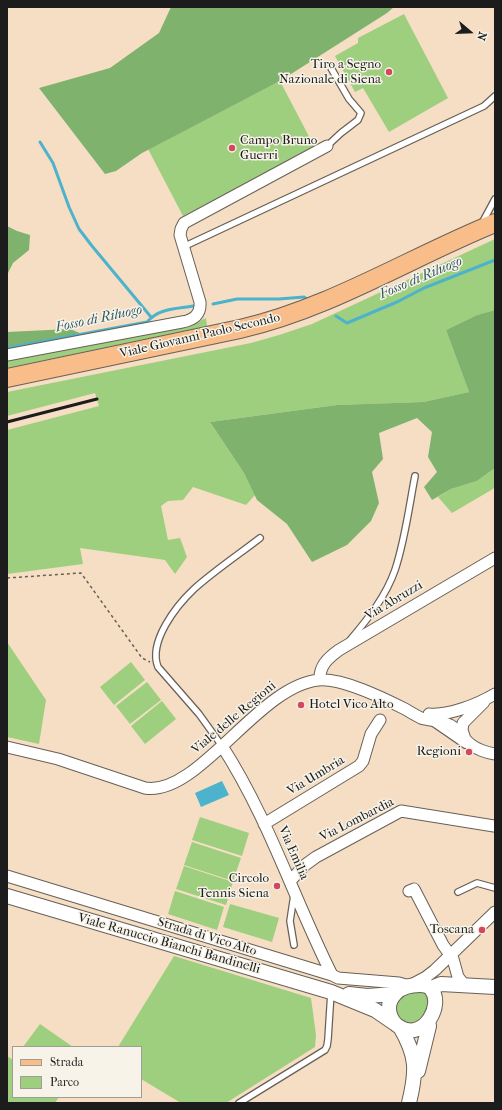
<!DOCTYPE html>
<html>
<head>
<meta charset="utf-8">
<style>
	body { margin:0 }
	#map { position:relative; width:502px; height:1110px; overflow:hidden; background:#f5dec4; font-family:"IM FELL French Canon",serif }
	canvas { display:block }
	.frame { position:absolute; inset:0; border:8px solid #1c1c1c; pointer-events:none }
	.legend { position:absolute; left:12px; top:1046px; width:130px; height:52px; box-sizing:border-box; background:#f7f3e8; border:1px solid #9f9d96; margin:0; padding:5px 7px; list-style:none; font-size:12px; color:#1c1c1c }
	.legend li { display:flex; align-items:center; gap:8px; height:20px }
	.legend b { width:20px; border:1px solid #9f9d96 }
	.north { position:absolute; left:450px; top:12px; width:40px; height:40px; -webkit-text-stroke:3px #f7f3e8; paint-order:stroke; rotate:109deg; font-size:11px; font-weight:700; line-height:16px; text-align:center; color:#1c1c1c }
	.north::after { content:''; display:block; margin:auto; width:14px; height:18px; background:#1c1c1c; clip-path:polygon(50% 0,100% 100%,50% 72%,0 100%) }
</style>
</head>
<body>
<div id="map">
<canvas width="502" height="1110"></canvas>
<div class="frame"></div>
<ul class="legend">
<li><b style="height:5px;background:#f8bd88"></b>Strada</li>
<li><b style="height:11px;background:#9ecf7e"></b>Parco</li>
</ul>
<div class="north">N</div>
</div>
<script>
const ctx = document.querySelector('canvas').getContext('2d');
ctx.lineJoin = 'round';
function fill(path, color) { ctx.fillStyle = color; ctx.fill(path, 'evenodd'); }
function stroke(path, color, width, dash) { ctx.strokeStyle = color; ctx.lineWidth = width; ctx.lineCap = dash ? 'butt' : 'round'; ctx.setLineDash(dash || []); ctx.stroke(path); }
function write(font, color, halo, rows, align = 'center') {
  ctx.font = font + ' "IM FELL French Canon",serif'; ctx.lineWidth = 3; ctx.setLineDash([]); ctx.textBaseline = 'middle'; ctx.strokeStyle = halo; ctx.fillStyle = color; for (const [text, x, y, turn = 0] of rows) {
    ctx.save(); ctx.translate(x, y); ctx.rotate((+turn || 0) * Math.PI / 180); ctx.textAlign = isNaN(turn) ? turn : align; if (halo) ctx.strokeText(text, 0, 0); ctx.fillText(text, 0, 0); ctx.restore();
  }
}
const green = new Path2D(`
	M404,14l44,84 -59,34 -26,-44 -8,4 -20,-36 23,-13v-5z
	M280,81l35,67 -132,68 -35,-67z
	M495,239v71l-18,5 -31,15 23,62 -46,10 -86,3 -127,17 34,51 11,22 -9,10 -53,-18 -10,13 -15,1 -7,5 7,34 12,-2 7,19 -12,17 -10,-14 -85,-12 3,16 -76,10v-144l92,-24 -4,-13 -88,23v-24l244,-49 28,-8 33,-11z
	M206,318l1,8 -200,42v-8l190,-38z
	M495,468v18l-2,3 -41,24 -14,-16 13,-8 26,-8z
	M7,642l39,58 -7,44 -32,-7z
	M131,662l14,18 -31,25 -14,-18z
	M147,682l14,18 -31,24 -14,-18z
	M162,701l14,18 -31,25 -14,-18z
	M200,817l49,16 -7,23 -50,-16z
	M192,842l49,16 -8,23 -49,-16z
	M184,866l49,16 -7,23 -50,-16z
	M175,891l49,16 -7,23 -49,-16z
	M230,904l49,14 -7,24 -49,-15z
	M174,956l137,42 5,37 -1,12 -89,56h-45l-40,-24v-32h-23z
	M413,989l13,4c6,10 0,20 -4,30l-21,2 -8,-21 3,-6z
	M40,1024l33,23h-50z
	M7,1056l6,4v37h46l-4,6h-48z`);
const forest = new Path2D(`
	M171,7h223l-7,6 -107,68 -138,72 -26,18 -11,3 -66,-86 71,-20 49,-35z
	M7,226l10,5 13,4 -1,15 -16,13 -6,12z
	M495,310v158l-18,13 -26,8 -19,11 -8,-13 13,-15 -9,-15 4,-25 -15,-14 -38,15 4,26 -11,13 7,31 -8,18 -24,24 -35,17 -25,-38 -30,-24 -13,-27 -34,-51 127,-17 86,-3 46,-10 -23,-62 31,-15z
	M70,329l12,5 -75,14v-16z`);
const water = new Path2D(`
	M222,781l7,14 -28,12 -6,-14z`);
const stream = new Path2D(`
	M40,142l13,21 16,44 10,22 13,17 59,71
	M213,304l24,-5h42l25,-2 3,2
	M336,316l11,7 50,-21 27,-14 71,-28
	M7,348l140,-26c12,-14 29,-13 46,-16`);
const path = new Path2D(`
	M7,578l74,-5 61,85 8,4`);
const service = new Path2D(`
	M327,146l14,-13 17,-13 3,-7 -12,-14 -18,-31
	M481,225l14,-26
	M183,247l301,-141 11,-10
	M350,640c18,-21 36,-44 45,-70 10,-30 14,-63 20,-94
	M433,723l32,22
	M222,746l-23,-32 -41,-47c-10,-25 18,-61 36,-78 20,-18 44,-34 66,-51
	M458,892l19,-9 18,5
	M294,945l-4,-24 4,-26
	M239,1103l86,-53 2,-4 1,-7 3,-47`);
const minor = new Path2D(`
	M7,355l175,-33c11,-2 19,-7 18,-20l-20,-67 1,-6 3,-6 143,-77
	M320,680c-1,-14 8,-22 19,-30l156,-92
	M429,714c20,2 49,-10 66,-20
	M465,739l-3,-9 1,-7 21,-21
	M222,746c46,71 72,153 110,229
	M7,747l51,12 87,29c53,9 114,-103 174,-108 23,-2 64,18 86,29 5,3 10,6 16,9 9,3 20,2 29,7 8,4 13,13 20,19 6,5 17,9 25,10
	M264,824l95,-58 4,-5 8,-27 9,-14
	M7,876l325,99 6,3 61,5 10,3
	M290,881l15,-16 11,-8 85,-46 93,15
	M409,891l5,-2 29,56 10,14 5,18 7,9
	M411,985l15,-8 9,-7 60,-58`);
const tertiary = new Path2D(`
	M7,896l324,96 44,18 19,13
	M420,985c4,0 9,1 11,4 13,15 -6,51 -30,39 -13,-7 -16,-24 -6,-34 6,-7 16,-9 25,-9z
	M431,988l10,-4 54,3
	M349,994l18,2 28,-2
	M400,1027c17,29 17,43 9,76
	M418,1071l11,-45 -1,-4`);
const primary = new Path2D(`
	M7,378l233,-49c91,-21 169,-71 255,-106`);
const rail = new Path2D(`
	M7,422l90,-23`);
const markers = [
	[389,72,4,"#d1495b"],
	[232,148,4,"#d1495b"],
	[301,705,4,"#d1495b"],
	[469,752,4,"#d1495b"],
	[277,886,4,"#d1495b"],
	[482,930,4,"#d1495b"]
];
const poiNames = [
	["Tiro a Segno",381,65],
	["Nazionale di Siena",381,80],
	["Campo Bruno",240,141,"left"],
	["Guerri",240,156,"left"],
	["Hotel Vico Alto",309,705,"left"],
	["Regioni",461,752],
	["Circolo",269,879],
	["Tennis Siena",269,894],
	["Toscana",474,930]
];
const streetNames = [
	["Viale Giovanni Paolo Secondo",200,336,-13],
	["Via Abruzzi",394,601,-31],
	["Viale delle Regioni",234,718,-40],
	["Via Umbria",316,776,-31],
	["Via Lombardia",357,820,-27],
	["Via Emilia",293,853,66],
	["Strada di Vico Alto",207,937,17],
	["Viale Ranuccio Bianchi Bandinelli",169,944,16]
];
const waterNames = [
	["Fosso di Riluogo",421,278,-23],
	["Fosso di Riluogo",99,319,-12]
];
fill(green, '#9ecf7e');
fill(forest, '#7eb26d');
fill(water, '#4db2cc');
stroke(stream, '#4db2cc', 3);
stroke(service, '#686057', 8);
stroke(minor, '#686057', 13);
stroke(tertiary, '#686057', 16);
stroke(primary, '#686057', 20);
stroke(path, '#686057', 1.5, [3, 3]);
stroke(service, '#fff', 5.5);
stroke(minor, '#fff', 11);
stroke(tertiary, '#fff', 14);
stroke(primary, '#f8bd88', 18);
stroke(rail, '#1c1c1c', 3);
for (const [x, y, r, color] of markers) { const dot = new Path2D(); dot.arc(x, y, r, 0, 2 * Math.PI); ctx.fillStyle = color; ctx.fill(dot); stroke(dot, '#f7f3e8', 1.5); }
write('13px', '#1c1c1c', '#f7f3e8', poiNames, 'right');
write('13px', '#1c1c1c', '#f7f3e8', streetNames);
write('italic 14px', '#305862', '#f7f3e8', waterNames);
</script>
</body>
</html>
